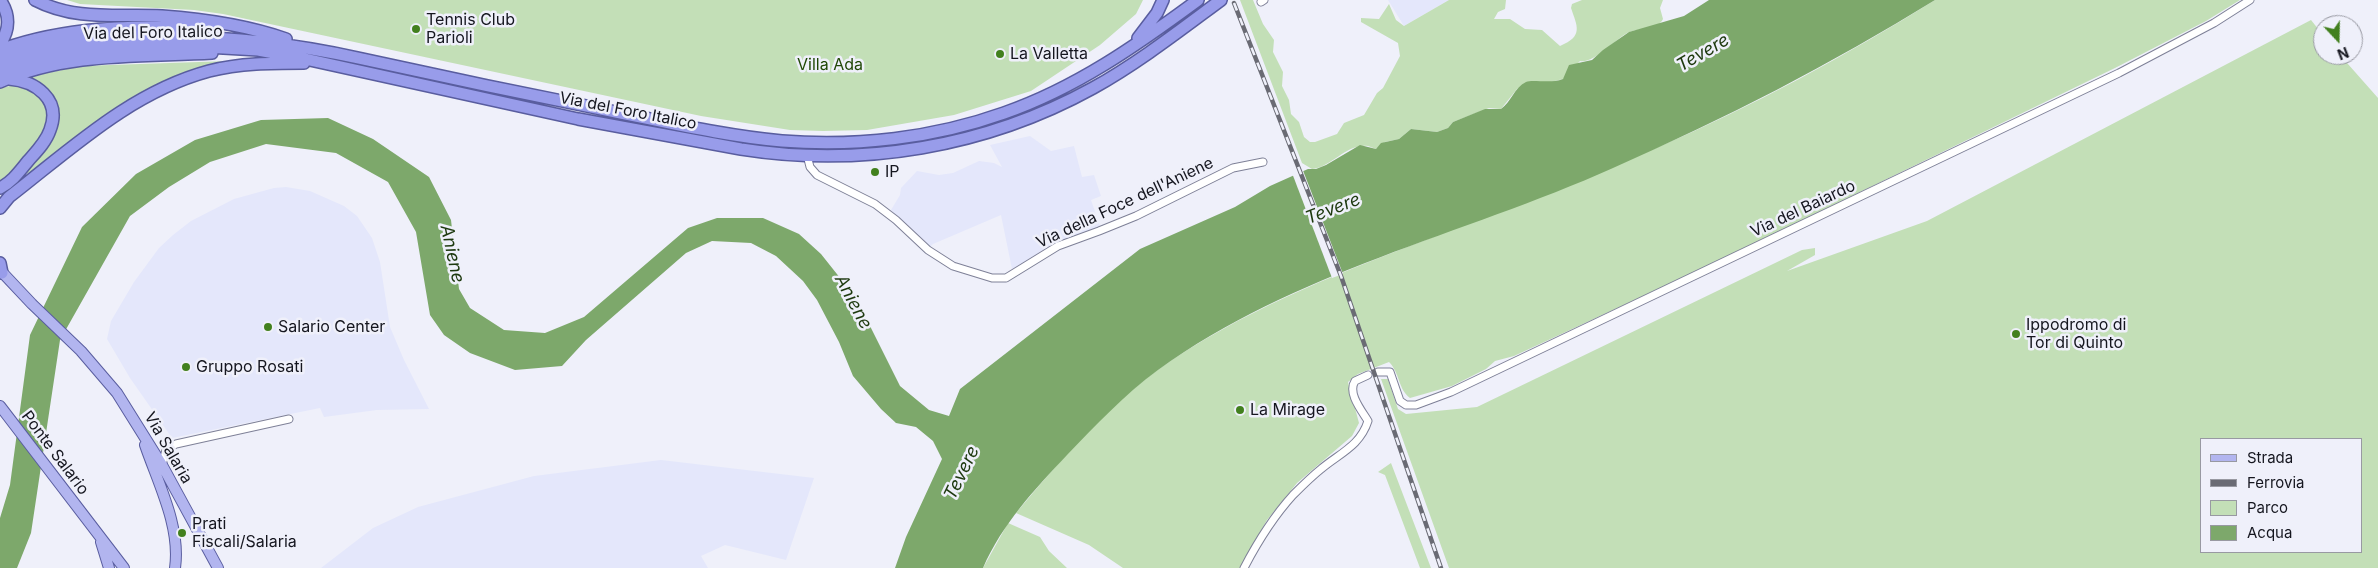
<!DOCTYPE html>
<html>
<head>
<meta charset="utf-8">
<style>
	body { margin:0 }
	#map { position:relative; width:2378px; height:568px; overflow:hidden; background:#eff0fa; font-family:Inter,sans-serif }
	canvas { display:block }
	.legend { position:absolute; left:2200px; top:438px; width:162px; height:115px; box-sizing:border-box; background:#eff0fa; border:1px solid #9899a2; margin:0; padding:6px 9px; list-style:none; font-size:15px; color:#15161f }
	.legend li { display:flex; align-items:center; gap:10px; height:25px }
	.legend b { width:25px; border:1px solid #9899a2 }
	.north { position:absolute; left:2313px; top:15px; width:50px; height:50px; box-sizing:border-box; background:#eff0fa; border:1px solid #9899a2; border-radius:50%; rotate:159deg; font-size:14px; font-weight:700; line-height:20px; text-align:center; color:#15161f }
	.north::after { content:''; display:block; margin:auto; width:18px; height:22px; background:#42801e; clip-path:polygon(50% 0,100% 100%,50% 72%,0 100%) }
</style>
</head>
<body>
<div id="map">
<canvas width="2378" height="568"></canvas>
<ul class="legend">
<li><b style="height:6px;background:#b2b5ef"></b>Strada</li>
<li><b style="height:6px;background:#6a6b74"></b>Ferrovia</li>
<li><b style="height:14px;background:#c3dfb7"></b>Parco</li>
<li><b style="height:14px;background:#7da86b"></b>Acqua</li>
</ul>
<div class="north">N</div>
</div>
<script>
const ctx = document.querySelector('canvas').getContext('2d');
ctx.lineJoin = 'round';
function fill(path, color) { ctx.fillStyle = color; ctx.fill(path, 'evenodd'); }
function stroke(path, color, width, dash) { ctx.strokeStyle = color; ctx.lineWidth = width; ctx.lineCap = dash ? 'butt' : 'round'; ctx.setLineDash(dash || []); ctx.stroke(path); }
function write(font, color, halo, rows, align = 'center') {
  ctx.font = font + ' Inter,sans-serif'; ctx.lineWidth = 5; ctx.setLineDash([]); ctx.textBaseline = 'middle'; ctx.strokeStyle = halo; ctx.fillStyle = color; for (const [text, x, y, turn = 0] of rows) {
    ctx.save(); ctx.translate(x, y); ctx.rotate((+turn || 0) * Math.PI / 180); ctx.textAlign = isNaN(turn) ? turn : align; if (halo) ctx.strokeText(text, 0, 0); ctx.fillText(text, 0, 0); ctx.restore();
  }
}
const built = new Path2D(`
	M1388,0h61l-45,26z
	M1030,136l21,15 23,-5 8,31 12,-2 7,21 -10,4 9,26 -88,43 -11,-54 -68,29 -4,4 -38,-38 9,-15 1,-7 16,-17 22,4 14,-2 26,-12 15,2 8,4 -12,-22z
	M286,187l24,4 34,15 13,10 15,22 8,24 10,65 14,33 25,49 -52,1 -53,7 -4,-9 -148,30 -42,-60 -23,-39 4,-18 23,-39 25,-34 14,-13 18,-14 43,-22 40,-11z
	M661,460l153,18 -28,82 -61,-15 -24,11 7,12h-387l52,-40 45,-21 116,-31z`);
const green = new Path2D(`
	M67,0h1076l-7,14 -36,31 -69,46 -77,24 -87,15 -44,1 -33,-1 -89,-14 -478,-102 -29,-4 -114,-6z
	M1240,0h13l10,24 11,16 -1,12 10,20 -1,14 7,14 2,14 8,8 5,15 6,5h5l22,-8 7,-11 20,-8 13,-22 6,-5 17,-32 -2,-13 -37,-21v-4l18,1 10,-15 7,16 8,6 45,-26h57l-1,9 -7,3 -4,7h16l15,10 17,1 18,16c24,-10 17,-20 11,-38l1,-4 10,-4h81l-3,8 3,11c-5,11 -26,9 -36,14 -12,7 -34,31 -47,28l-17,18 -16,4 -19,-1 -11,7 -16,20 -12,-1 -36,14 -5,6 -11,4 -26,-3 -12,10 -14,3 -9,7c-3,-1 -5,-2 -8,-3 -21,-3 -36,21 -56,23l-10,-6z
	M1935,0h305l-34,21 -91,47 -403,196 -198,92 -19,5 -9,8 -34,17 -42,12c-12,-9 -10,-25 -21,-36l-31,12 -10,8 11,41 -7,13 -55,47 -30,37 -27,48h-117l-34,-23 -73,-32c43,-51 89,-105 143,-144 81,-57 172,-93 264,-128 78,-30 156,-61 233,-93 97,-42 190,-92 279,-148z
	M2311,20l12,15v20h17l38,43v470h-929l-68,-189h7l10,30 8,5 71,-7 325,-157 13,-2v7l-28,16 140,-50zM2202,439h160v113h-160z
	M229,61l-44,13 -32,13 -21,11 -104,76 -3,-3 25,-30 6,-10 2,-10 -23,-40 -7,-4 53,-11z
	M15,85c11,2 20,6 26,15 21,27 -21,66 -41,82v-94z
	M1391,463l40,105h-11l-35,-93 -7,-3z
	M1008,523l32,14 9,14 18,17h-84z`);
const water = new Path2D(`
	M1709,0h226c-103,64 -211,119 -322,168 -152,68 -318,103 -455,202 -34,25 -62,55 -91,85 -32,34 -65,69 -84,113h-88l11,-31 36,-78 -9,-18 -17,-14 -20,-4 -15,-14 -28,-33 -14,-34 -22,-42 -14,-19 -27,-25 -25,-13 -39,-2 -26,12 -100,87 -24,26 -47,4 -45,-17 -26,-18 -14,-20 -14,-83 -28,-50 -52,-29 -70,-9 -56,18 -41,25 -39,29 -70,124 -29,193 -14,35h-17v-50l10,-33 20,-150 52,-108 54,-53 59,-34 66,-20 67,-2 45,21 56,38 22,43 8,69 11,19 34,22 41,3 39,-16 104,-89 29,-10h46l36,16 22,20 35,44 44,88 29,24 20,6 11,-27 180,-140 95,-42 35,-21 38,-17h8l10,-4 34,-20 16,4 5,-6 18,-4 12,-10 26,3 11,-4 5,-6 32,-13h16c10,-7 13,-21 25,-27 7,-3 24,2 37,-3l6,-14 23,-5 11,-10 26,-18 55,-16z`);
const pier = new Path2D(`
	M1302,168l41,106 -11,4 -40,-105z`);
const minor = new Path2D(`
	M1261,2l3,-2
	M807,155l3,12 7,8 58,29 21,16 32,30 25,16 39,12h14l52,-32 41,-15 37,-15 97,-48 30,-6
	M1378,372h12l10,29 6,4h10l35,-13 668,-319 95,-50 36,-23
	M162,465l4,-15 10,-6 113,-25
	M1244,568c13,-25 30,-52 49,-73 9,-9 18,-18 28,-26 19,-16 39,-23 47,-48 -6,-10 -21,-28 -13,-40l13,-6`);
const primary = new Path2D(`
	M0,270l32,34 49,47 36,42 45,72 56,103
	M0,406l124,162
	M145,445c13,38 36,82 30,123
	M101,542l8,26`);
const trunk = new Path2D(`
	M35,0c40,21 83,14 127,16 41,3 84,9 124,23
	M1138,38l19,-25 6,-13
	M0,44c10,-14 10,-30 0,-44
	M0,50c65,-24 135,-24 203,-23
	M0,61c42,-17 84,-21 129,-23 78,-4 153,3 229,20 86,19 172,37 258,54 55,11 110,24 166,29 74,6 152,-3 222,-28 72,-25 133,-68 194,-113
	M0,71l40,-13 37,-7 112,-5 69,4 38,7 282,62 163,30c120,19 245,-2 352,-61 45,-25 86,-57 128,-88
	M0,82c66,-30 141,-25 212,-29
	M0,188c12,-6 19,-16 28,-27 8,-9 18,-19 22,-31 12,-31 -15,-49 -41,-51
	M0,208l9,-11c62,-48 122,-105 200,-126 31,-8 63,-8 95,-8
	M0,263l2,10`);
const rail = new Path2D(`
	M1234,3l107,273 100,292`);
const markers = [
	[416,29,5,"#42801e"],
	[1000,54,5,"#42801e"],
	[875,172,5,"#42801e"],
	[268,327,5,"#42801e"],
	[2016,334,5,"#42801e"],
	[186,367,5,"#42801e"],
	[1240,410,5,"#42801e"],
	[182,533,5,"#42801e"]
];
const poiNames = [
	["Tennis Club",426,20],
	["Parioli",426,38],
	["La Valletta",1010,54],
	["IP",885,172],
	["Ippodromo di",2026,325],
	["Tor di Quinto",2026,343],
	["Salario Center",278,327],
	["Gruppo Rosati",196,367],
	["La Mirage",1250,410],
	["Prati",192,524],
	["Fiscali/Salaria",192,542]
];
const streetNames = [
	["Via del Foro Italico",153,33,-1],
	["Via del Foro Italico",628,111,11],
	["Via della Foce dell'Aniene",1125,203,-25],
	["Via del Baiardo",1803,209,-25],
	["Via Salaria",168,448,60],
	["Ponte Salario",55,453,53]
];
const parkNames = [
	["Villa Ada",830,65]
];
const waterNames = [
	["Tevere",1703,53,-30],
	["Tevere",1333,209,-21],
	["Aniene",452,254,78],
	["Aniene",853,302,62],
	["Tevere",962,473,-64]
];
fill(built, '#e4e7fb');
fill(green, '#c3dfb7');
fill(water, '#7da86b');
fill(pier, '#eff0fa');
stroke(minor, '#7e8097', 9);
stroke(primary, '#595d9f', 12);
stroke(trunk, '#595d9f', 14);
stroke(minor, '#fff', 7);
stroke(primary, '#b2b5ef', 10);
stroke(trunk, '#989cea', 11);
stroke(rail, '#6a6b74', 4.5);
stroke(rail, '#eff0fa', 2.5, [8]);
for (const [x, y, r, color] of markers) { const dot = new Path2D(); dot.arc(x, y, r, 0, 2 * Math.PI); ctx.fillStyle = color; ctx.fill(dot); stroke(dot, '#eff0fa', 2); }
write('16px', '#15161f', '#eff0fa', poiNames, 'left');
write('16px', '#15161f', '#eff0fa', streetNames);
write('16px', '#204806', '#eff0fa', parkNames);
write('italic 18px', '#1d390e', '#eff0fa', waterNames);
</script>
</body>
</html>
